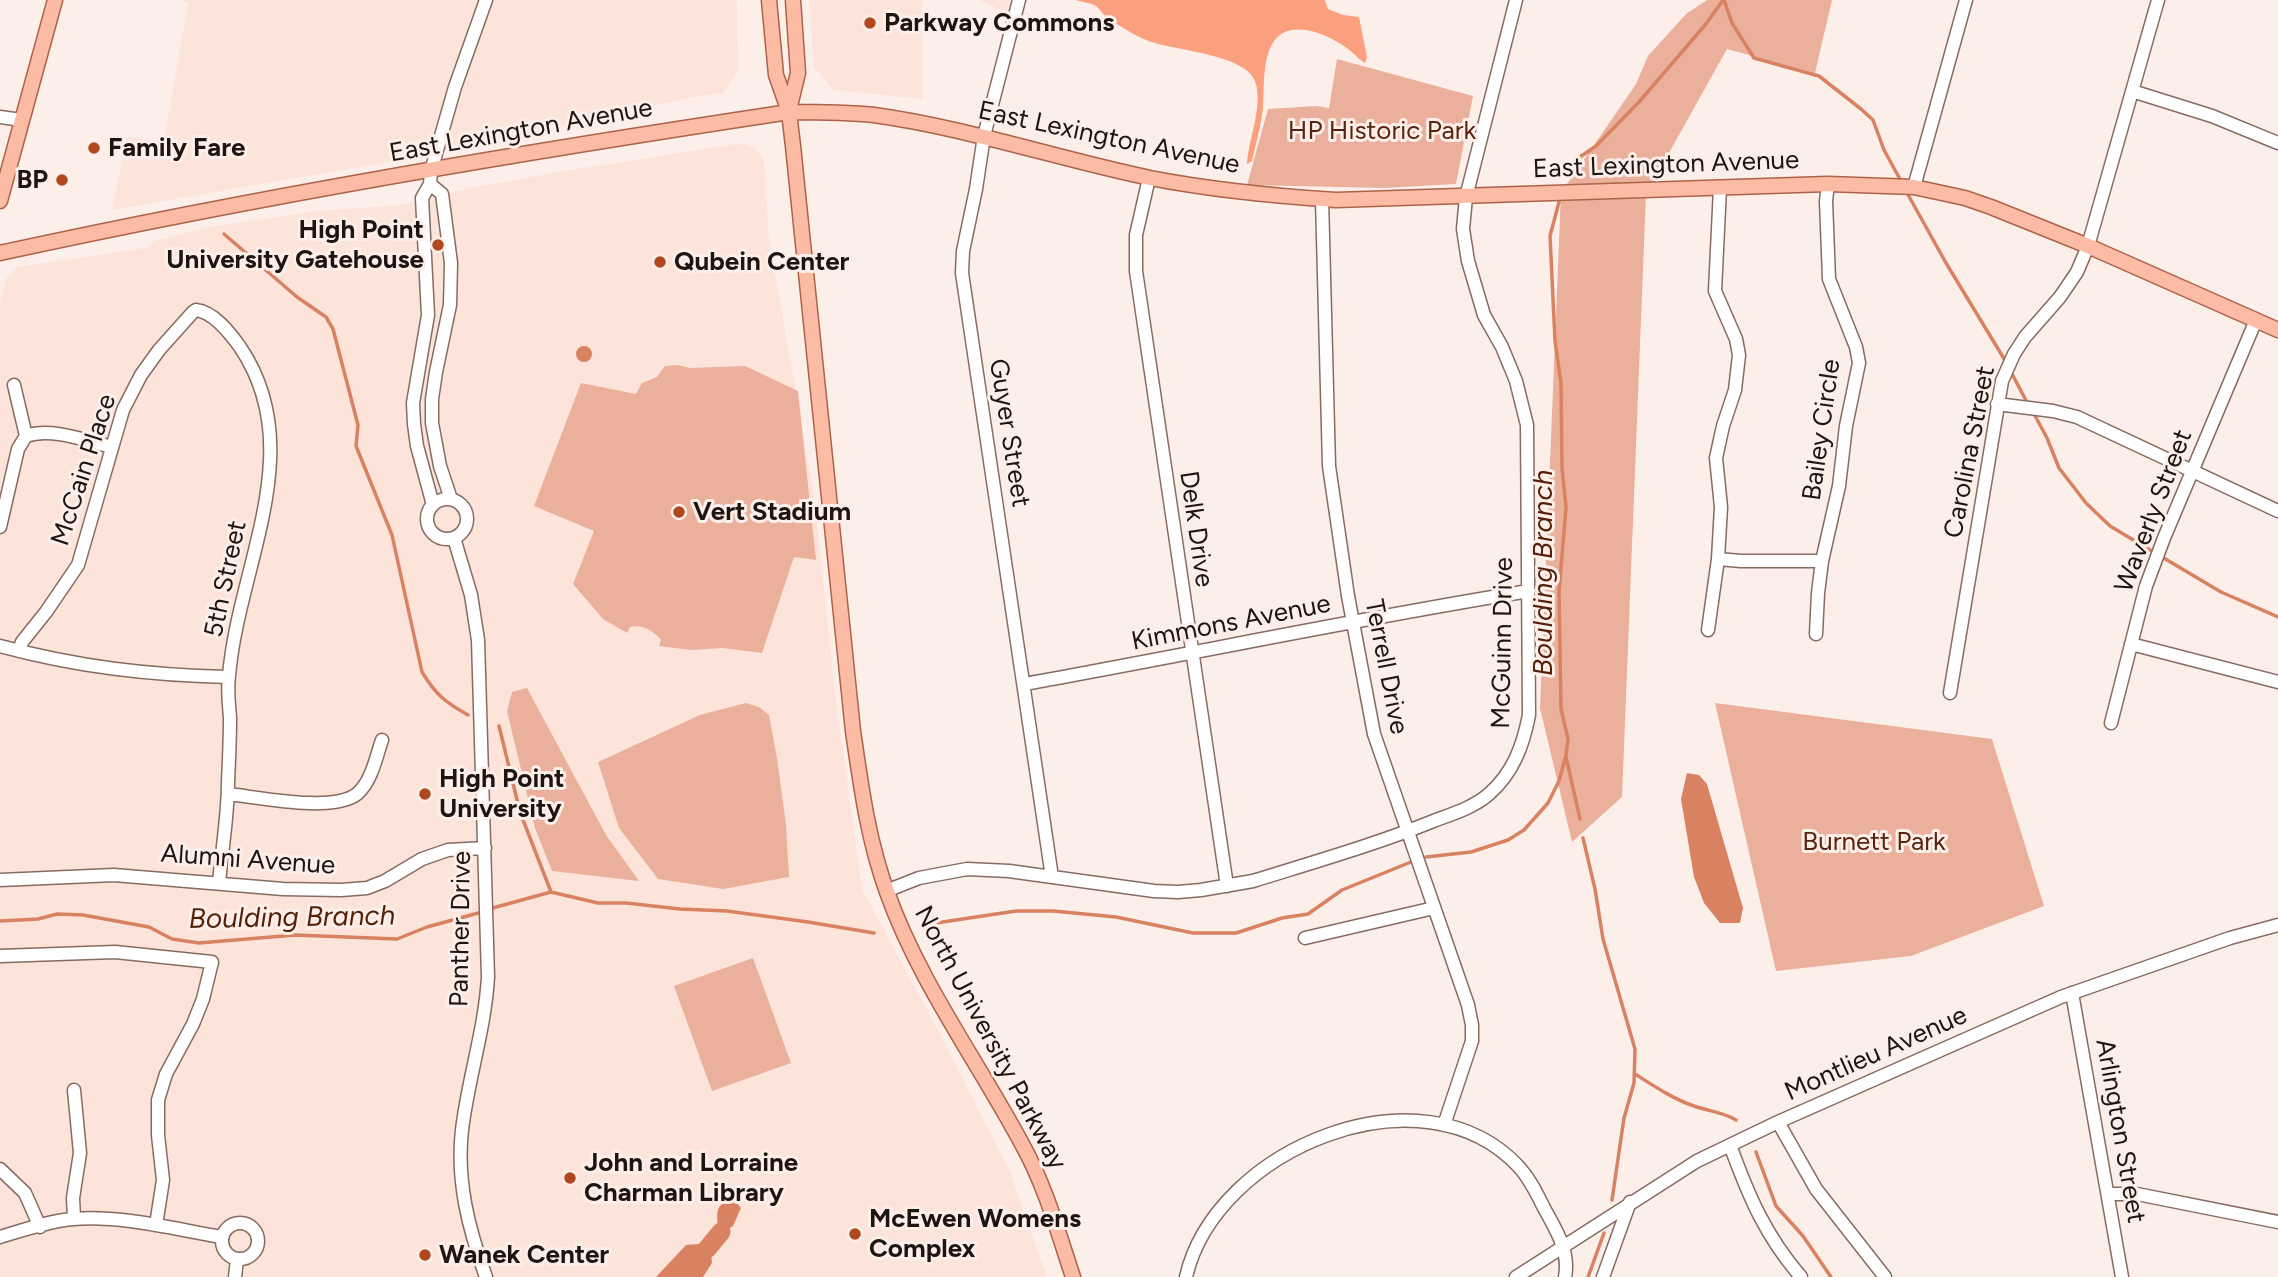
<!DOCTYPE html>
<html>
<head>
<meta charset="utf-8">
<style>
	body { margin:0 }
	canvas { display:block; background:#fcefea }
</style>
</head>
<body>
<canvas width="2278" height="1277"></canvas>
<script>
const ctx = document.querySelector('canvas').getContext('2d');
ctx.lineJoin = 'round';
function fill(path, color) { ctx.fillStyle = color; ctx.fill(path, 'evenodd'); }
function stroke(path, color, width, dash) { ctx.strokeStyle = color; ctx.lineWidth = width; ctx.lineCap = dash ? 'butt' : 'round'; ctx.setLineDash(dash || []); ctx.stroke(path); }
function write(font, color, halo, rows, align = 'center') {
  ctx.font = font + ' Figtree,sans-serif'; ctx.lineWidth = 6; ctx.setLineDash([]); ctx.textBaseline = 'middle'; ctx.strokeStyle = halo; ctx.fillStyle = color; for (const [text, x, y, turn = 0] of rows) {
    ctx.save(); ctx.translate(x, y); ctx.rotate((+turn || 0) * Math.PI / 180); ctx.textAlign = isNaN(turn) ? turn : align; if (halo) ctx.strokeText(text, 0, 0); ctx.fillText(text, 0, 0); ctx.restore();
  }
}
const built = new Path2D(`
	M180,0h557l1,72 -15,21 -34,5 -278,60 -299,52 15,-73 37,4 24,-138z
	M809,0h113v99l-88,-9 -20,-23z
	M979,0h31l-3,13z
	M743,143l12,5 9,11 5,81 44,247 23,212 26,190 77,143 71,140 37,105h-1047v-975l6,-23 11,-12 128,-19 9,-7 55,-14 107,-16 85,-6 65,-16 98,-18z`);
const green = new Path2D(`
	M1707,0h125l-17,73 -88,-24 -81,145 -24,603 -50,45 -32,-134 21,-515 75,-109 12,-28 38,-42z
	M1337,59l136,37 -17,88 -72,4 -137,-3 21,-76 48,-3 13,2z
	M678,365l12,3 55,-2 53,25 18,169 -22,-3 -32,96 -40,-5 -31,2 -32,-4 2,-6c-7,-9 -19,-16 -31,-13l-3,6 -24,-14 -30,-35 21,-53 -60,-25 47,-123 55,11 6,-11 15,-6 8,-11z
	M527,688l79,147 33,46 -87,-10 -17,-43 -28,-117 5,-19z
	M746,703l13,4 10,8 8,43 9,67 3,52 -66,12 -65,-10 -39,-51 -21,-66 102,-47z
	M1715,703l277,36 52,167 -133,50 -135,15z
	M753,958l38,105 -79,28 -38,-105z`);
const forest = new Path2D(`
	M1076,0h249l3,9 15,6 16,2 8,40 -2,6c-5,-3 -8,-6 -12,-10 -10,-9 -25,-17 -38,-21 -55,-15 -50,40 -52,76 -2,17 -7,36 -11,53l-5,3c1,-24 18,-62 7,-85 -10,-23 -76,-29 -99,-36 -15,-4 -34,-16 -47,-25 -5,-3 -8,-9 -12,-12 -5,-3 -14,-4 -20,-6z`);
const water = new Path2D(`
	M576 354a8 8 0 1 1 16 0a8 8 0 1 1-16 0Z
	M1687,773l12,2 8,9 36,124 -3,15h-20l-16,-20 -10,-26 -13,-78z
	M729,1201h6l6,7 -8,18 -10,7 -5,-2c0,-14 -5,-26 11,-30z
	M699,1244l12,10 1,9 -9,14h-47l30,-32z`);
const stream = new Path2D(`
	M1724,0l8,23 22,35 65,18 42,33 12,11 11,30 17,31
	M1565,176l12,-17 19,-13 43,-44 67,-78 17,-24
	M1906,191l40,72 60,99
	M224,234l73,63 29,20 7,12 25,96 -2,21 36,89 30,137c14,23 23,30 46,43
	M2011,372l18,34
	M2033,412l14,26 12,30 27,35 24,23 45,27
	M2162,557l59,35 57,25
	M499,726l21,86 31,80
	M1566,757l14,62
	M1583,838l12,51 8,50 32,110 -1,34 -10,35 -12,82
	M1426,857l45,-5 37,-12 16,-10 24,-27 11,-22 7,-26 2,-16 -7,-30 -2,-117 7,-85 -4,-39 -1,-85 -6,-42 -5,-105 9,-34
	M489,909l62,-17 47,11h28l54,6 47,2 81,11 66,11
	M0,921l38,-2 19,-5 26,1 66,12 23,12 27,4 96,-8 102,4 30,-12 55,-15
	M936,923l80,-12h37l63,6 77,16h43l46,-15 26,-4 34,-24 69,-28
	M1635,1074c19,12 38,25 59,32 14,5 29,6 42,14
	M1756,1152l20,54 27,30 28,41
	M1588,1277l16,-44`);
const river = new Path2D(`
	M707,1249l14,-17`);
const minor = new Path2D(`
	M1019,0l-35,136 -8,53 -13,62 -1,22 90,604
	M2132,91l80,25 66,27
	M0,117l21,3
	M1149,178l-13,57v36l91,615
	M430,184l12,10 9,69 -1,42 -14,67 -4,27v24l8,43 11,33
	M1914,187l52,-187
	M1720,188l-5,103 21,48 3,16 -4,35 -12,36 -7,32 5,49 -3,52 23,2h81l17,-75 7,-60 13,-63 -3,-16 -27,-68 -3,-78 2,-17
	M1322,199l7,267 19,130 26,138 94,271 4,20v16l-28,84
	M14,385l12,51
	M1997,404l56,7 24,6 201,94
	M427 519a20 20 0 1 1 40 0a20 20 0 1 1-40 0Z
	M433,505l-16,-59 -3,-22 -1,-21 15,-88 -6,-117 8,-14 1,-13 24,-84 31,-87
	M0,527l18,-78 8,-13c26,-9 60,5 86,11
	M454,538l17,57 7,45 10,337c-3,52 -20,102 -26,153 -6,51 7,100 24,147
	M1708,630l10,-71
	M1816,634l2,-41 4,-32
	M2131,644l147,38
	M0,646c78,21 148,29 228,31
	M19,651l3,-9 24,-30 32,-47 45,-155 18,-35 18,-25 34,-38 3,-2c18,2 34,23 44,37 70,103 -2,219 -11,329 -2,14 0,28 1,42 0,21 -1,43 -2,64 0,33 -6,67 -9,101
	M1024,684c168,-30 336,-66 505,-93
	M1950,693l52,-312 12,-27 11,-17 35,-40 17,-25 11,-26 70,-246
	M2111,723l35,-137 18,-48 92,-218
	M228,794c30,3 104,19 129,0 15,-13 19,-37 25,-54
	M0,880l114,-5 169,14 58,1 26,-2 18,-7 37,-22 26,-9 37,-2
	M886,891l33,-13 48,-9 42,2 145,20 24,1 23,-2 52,-9c61,-19 124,-37 183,-61 19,-7 38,-13 53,-26 24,-21 34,-48 40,-79l-2,-290 -11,-44 -14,-34 -18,-32 -16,-54 -5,-32 3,-32 50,-197
	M1305,938l129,-30
	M0,956l115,-4 97,10 -9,37 -10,25 -27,50 -8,26v35l5,45 -7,45
	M2072,993l50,284
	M1778,1122l38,67 69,88
	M1730,1145c19,52 35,90 71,132
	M0,1169l25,24 15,34
	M2109,1194h28l141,28
	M74,1219l-1,-21 7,-45 -6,-63
	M222 1241a18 18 0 1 1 36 0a18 18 0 1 1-36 0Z
	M0,1237c23,-7 49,-16 73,-18 49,-4 101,10 149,18
	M235,1277l2,-18
	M1186,1277c29,-128 237,-214 333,-110 11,12 18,27 25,41 12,22 26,43 21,69
	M1516,1277l181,-116 81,-39 283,-125 169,-59 48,-13
	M1603,1277l27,-75`);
const major = new Path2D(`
	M769,0l7,75 13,37 4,34 60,585c8,55 15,109 34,161 32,90 90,168 135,252 23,41 36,88 51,133
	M789,110l9,-37 -5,-73
	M0,201l55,-201
	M0,253c261,-57 525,-101 789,-141 28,0 57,0 85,3 94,13 184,44 276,63 62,12 123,18 186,22l492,-16 86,3 51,11 26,9 97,39 190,84`);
const markers = [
	[870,23,7,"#af481f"],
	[94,148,7,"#af481f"],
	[62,180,7,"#af481f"],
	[438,245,7,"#af481f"],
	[660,262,7,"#af481f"],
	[679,512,7,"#af481f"],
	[425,794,7,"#af481f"],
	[570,1178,7,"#af481f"],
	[855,1234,7,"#af481f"],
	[425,1255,7,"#af481f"]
];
const poiNames = [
	["Parkway Commons",884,23],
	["Family Fare",108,148],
	["BP",48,180,"right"],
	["High Point",424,230,"right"],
	["University Gatehouse",424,260,"right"],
	["Qubein Center",674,262],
	["Vert Stadium",693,512],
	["High Point",439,779],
	["University",439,809],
	["John and Lorraine",584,1163],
	["Charman Library",584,1193],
	["McEwen Womens",869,1219],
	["Complex",869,1249],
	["Wanek Center",439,1255]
];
const streetNames = [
	["East Lexington Avenue",521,131,-10],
	["East Lexington Avenue",1109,138,12],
	["East Lexington Avenue",1666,165,-2],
	["Bailey Circle",1822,430,-82],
	["Guyer Street",1009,433,81],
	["Carolina Street",1970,452,-79],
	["McCain Place",84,470,-72],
	["Waverly Street",2154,511,-69],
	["Delk Drive",1196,529,82],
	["5th Street",226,579,-78],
	["Kimmons Avenue",1231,623,-11],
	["McGuinn Drive",1503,643,-89],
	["Terrell Drive",1386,667,79],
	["Alumni Avenue",248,860,4],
	["Panther Drive",461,929,-89],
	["North University Parkway",990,1038,62],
	["Montlieu Avenue",1876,1054,-24],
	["Arlington Street",2120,1131,80]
];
const parkNames = [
	["HP Historic Park",1382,131],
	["Burnett Park",1874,842]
];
const waterNames = [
	["Boulding Branch",1544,573,-90],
	["Boulding Branch",292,918,-1]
];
fill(built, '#fce4db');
fill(green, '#ebb09b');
fill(forest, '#faa07f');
fill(water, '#d98262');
stroke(stream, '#d98262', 3.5);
stroke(river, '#d98262', 19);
stroke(minor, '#876b61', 15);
stroke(major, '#ac6349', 17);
stroke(minor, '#fff', 12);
stroke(major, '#fbbba4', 14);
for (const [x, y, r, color] of markers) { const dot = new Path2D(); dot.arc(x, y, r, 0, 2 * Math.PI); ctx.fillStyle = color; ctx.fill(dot); stroke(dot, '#fcefea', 2.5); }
write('bold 26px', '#1e1410', '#fcefea', poiNames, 'left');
write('26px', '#1e1410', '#fcefea', streetNames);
write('26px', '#5a230d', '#fcefea', parkNames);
write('italic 28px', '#551e07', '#fcefea', waterNames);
</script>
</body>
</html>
